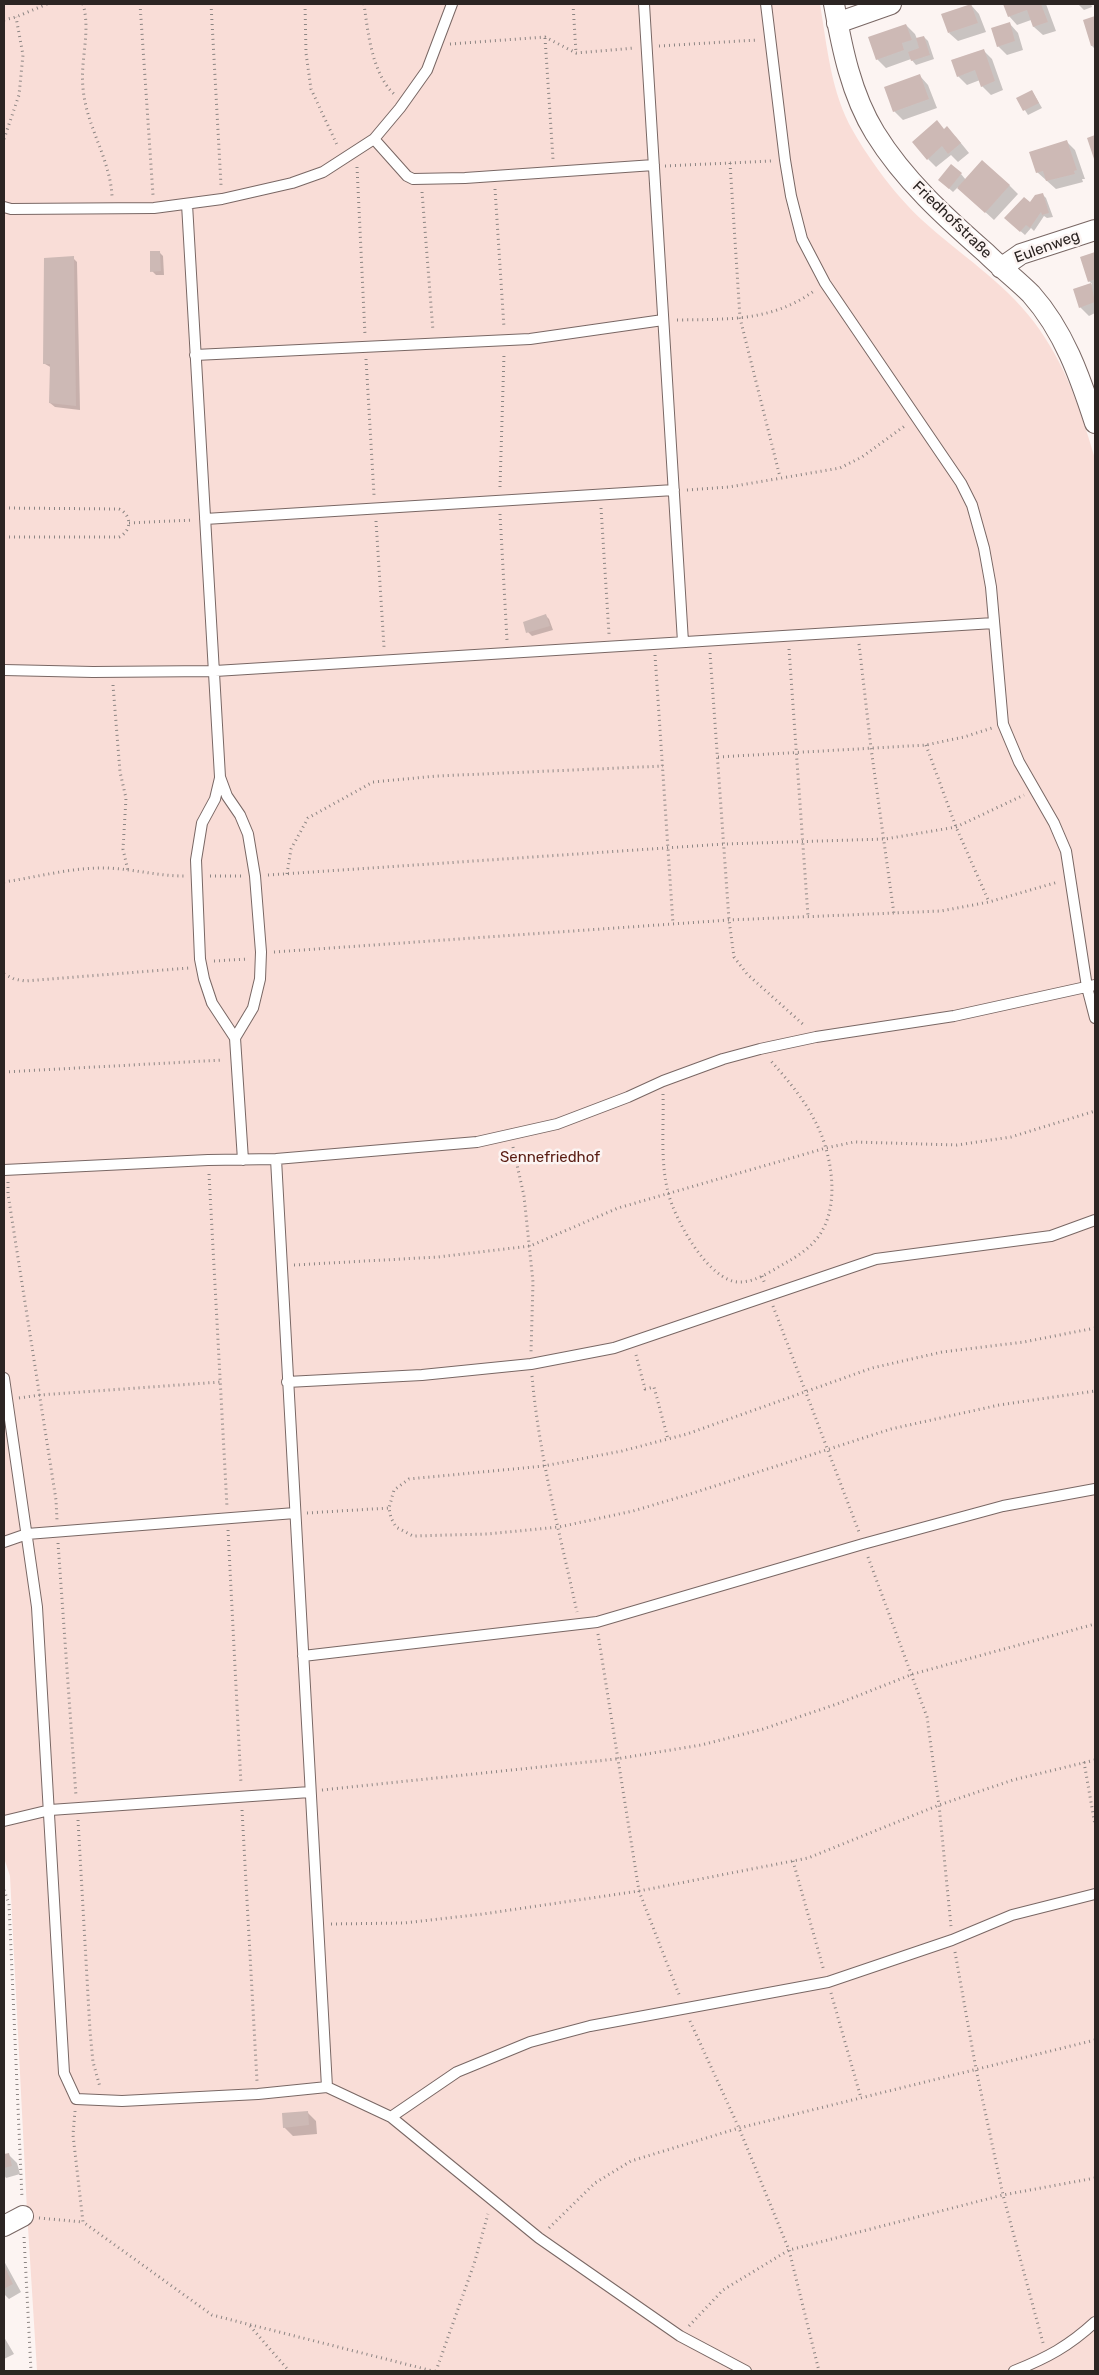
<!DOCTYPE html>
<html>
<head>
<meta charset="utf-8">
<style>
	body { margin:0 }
	#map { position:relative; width:1099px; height:2375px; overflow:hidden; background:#fcf4f2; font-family:Rubik,sans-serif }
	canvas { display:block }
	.frame { position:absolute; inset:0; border:5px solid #2c2523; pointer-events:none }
</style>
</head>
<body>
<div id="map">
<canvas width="1099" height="2375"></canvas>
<div class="frame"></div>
</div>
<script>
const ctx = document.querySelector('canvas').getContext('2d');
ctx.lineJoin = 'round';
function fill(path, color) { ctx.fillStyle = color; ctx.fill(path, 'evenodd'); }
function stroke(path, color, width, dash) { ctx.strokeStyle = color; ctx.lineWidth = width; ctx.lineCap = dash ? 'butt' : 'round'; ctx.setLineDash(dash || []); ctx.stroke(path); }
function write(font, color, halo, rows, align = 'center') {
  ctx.font = font + ' Rubik,sans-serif'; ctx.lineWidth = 5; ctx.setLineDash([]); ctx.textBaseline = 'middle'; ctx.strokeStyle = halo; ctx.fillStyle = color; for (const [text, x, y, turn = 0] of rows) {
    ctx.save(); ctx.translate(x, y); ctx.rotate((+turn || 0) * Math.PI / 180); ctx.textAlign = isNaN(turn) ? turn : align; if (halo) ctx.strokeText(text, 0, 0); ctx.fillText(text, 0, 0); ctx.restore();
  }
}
const green = new Path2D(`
	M4,4h816c7,42 11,89 33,127 17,30 44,66 69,89 37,34 81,61 112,102 31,41 47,88 61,137v1912h-1058l-10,-160 -17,-335 -6,-18z`);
const shadow = new Path2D(`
	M1005,4h41l10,27 -13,4 -9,-8 -3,-7 -14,5 -8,-9z
	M1078,4h13l1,3 -8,3z
	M971,5l8,9 7,18 -28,9 -9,-8z
	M1095,18v31l-3,-3 -8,-25z
	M1010,24l8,9 5,17 -16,5 -9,-9z
	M906,25l9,9 2,5 7,-2 4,4 6,18 -18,6 -5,-6 -25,9 -9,-9z
	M983,50l9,9 11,31 -12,5 -9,-9 -2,-6 -13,5 -9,-9z
	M920,76l8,9 9,23 -34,12 -9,-9z
	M1032,91l10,17 -14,7 -10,-16z
	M945,130l11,7 13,16 -11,9 -7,-7 -15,12 -8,-8z
	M1066,141l9,9 10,29h-3l1,3 -27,7 -19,-17z
	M961,174l5,6 43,5 9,9 -24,26 -36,-33 -5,5 -9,-8z
	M1042,194l4,4 7,19 -6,1 -3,-2 -10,15 -3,-3 -6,7 -15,-13z
	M159,252l4,4 1,19h-8l-4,-4z
	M1095,253v60l-6,3 -9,-9 -5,-17 17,-6 -3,-3 -7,-23z
	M73,258l4,4 3,148 -25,-3 -5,-4 2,-35 -7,-4z
	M545,615l4,4 4,11 -21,6 -4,-4z
	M307,2112l9,9 1,13 -24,2 -9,-9z
	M8,2154l9,9 3,11 -14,4 -2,-3v-19z
	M4,2261l17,31 -12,7 -5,-5z
	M4,2337l10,17 -10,5z`);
const building = new Path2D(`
	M971,4l7,19 -30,10 -7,-19z
	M1003,4h38l7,18 -15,5 -6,-17 -19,7z
	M1095,16v29l-4,1 -8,-26z
	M1010,22l5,19 -18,6 -6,-19z
	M906,24l6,16 -10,3 2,7 -28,10 -8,-23z
	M924,36l6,19 -19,6 -3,-9 11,-4 -3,-10z
	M984,49l11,32 -14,6 -6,-17 -18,7 -6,-17z
	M920,74l9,25 -36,13 -9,-25z
	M1032,90l7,13 -16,8 -7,-13z
	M937,120l7,9 3,-3 14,17 -13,11 -6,-8 -15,14 -15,-18z
	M1095,135v27l-8,-24z
	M1067,140l10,30 -3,1 1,3 -29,7 -3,-10 -7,2 -7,-21z
	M982,160l28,25 -25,28 -28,-25z
	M951,164l11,9 -13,16 -11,-9z
	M1043,193l6,20 -7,2 -1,-3 -11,16 -4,-3 -6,7 -16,-14 20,-21 6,5 5,-7z
	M150,251h10l1,20 -11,1z
	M1095,252v27l-7,3 -8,-25z
	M74,256l2,150 -27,-3 1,-39h-7l1,-106z
	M1091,283l4,19 -16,6 -6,-19z
	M546,614l4,12 -24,7 -3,-11z
	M308,2111l1,14 -26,3 -1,-15z
	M9,2153l3,13 -8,2v-14z
	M4,2265l9,19 -9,5z`);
const path = new Path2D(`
	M83,4c8,28 -3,56 0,84 3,38 27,70 29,108
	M140,4l13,191
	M211,4l10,181
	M305,4l1,49 5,36 27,58
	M364,4c4,29 8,69 30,90
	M573,4l3,49
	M4,20l12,-3 31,-13
	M545,38l8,121
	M450,44l95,-7 31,16 59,-5
	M659,46l98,-6
	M4,139l15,-44 4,-40 -7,-38
	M730,163l10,155 40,159
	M665,166l107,-5
	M357,167l8,168
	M495,189l9,139
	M422,192l11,139
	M677,320c50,-1 94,2 137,-29
	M366,359l8,136
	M500,487l4,-133
	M687,490l42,-3 111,-19 22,-11 44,-32
	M4,508l115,1c13,6 13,22 0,28h-115
	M601,508l8,126
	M500,514l7,126
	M376,521l8,126
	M129,523l64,-3
	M859,644l12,104 23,166
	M789,649l19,267
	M710,653l19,267 5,37 13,17 58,52
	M655,655l18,269
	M113,685l7,87 6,26 -3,51 5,22
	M926,745l30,82 33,75
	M718,757l208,-12 38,-8 28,-9
	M287,874l4,-25 17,-31 65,-36 64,-6 226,-10
	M268,875l456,-31 161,-5 71,-12 68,-32
	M210,876h31
	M4,882c34,-5 69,-15 103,-14 26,1 51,8 77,8
	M274,952l455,-32 212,-9 48,-9 69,-20
	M214,961l34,-2
	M4,974l10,5 11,2 164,-13
	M4,1072l219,-12
	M663,1094c1,32 -3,67 5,98 6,26 41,91 72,90 17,0 34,-13 49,-21 12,-7 26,-17 33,-30 18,-31 9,-80 -7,-110 -11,-22 -28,-42 -45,-61
	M513,1147l11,49 9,86 -2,70
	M209,1174l18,333
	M8,1182v12l48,306 1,20
	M294,1265l144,-8 92,-11 88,-38 208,-60 28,-6 103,3 54,-8 84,-26
	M762,1276l3,8
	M773,1306l86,226
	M1095,1328l-71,14 -82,10 -70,16 -185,66 -65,17 -78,15 -135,13 -15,11 -5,18 2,10 5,9 17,9 74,-2 72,-7 74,-16 54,-16 204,-66 108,-24 96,-14
	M636,1355l9,34 9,-2 14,52
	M532,1376c7,80 28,158 45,236
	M19,1398l21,-3 180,-13
	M307,1513l82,-5
	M228,1530l13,254
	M58,1543l18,253
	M868,1557l59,160 12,88 12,121
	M598,1634l41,257 41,106
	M1084,1762l11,63
	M322,1790l294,-31 85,-14 62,-16 74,-25 76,-30 182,-50
	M242,1810l15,271
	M78,1820l12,211 3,31 7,25
	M793,1861l31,110
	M4,1890l5,14 13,294
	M331,1924l73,-1 79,-9 156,-23 169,-33 131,-53 74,-25 82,-20
	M955,1952l21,117 27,126 40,148
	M831,1993l30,105
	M690,2021l49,107 50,122 30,121
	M75,2111l-2,24 10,87 129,93 221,56
	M39,2218l44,4
	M549,2228l46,-45 36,-22 108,-33 356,-88
	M24,2237l7,134
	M250,2326l39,45
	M689,2326l34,-36 66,-40 214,-55 92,-17
	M436,2371l38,-107 14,-50`);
const service = new Path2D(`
	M644,4l39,638
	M766,4l19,156 6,36 11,43 23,44 136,200 11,22 12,43 7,39 12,137 16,38 35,61 12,28 21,136 8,31
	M374,139l33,37 6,3 52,-1 189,-13
	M187,204l33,573 7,19 13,19 8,19 7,42 6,76 -1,27 -7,29 -18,30 8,122
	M4,207l7,2 143,-1 68,-9 70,-16 31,-11 51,-33 26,-31 27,-38 25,-66
	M195,355l335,-16 133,-19
	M205,519l469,-29
	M4,670l89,2 122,-1 779,-48
	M220,778l-5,21 -13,24 -6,37 4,99 4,20 8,24 23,35
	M276,1159l51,928
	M4,1170l204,-10 68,-1 201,-17 80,-18 71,-27 35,-16 60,-22 37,-10 56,-12 138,-21 141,-31
	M4,1378l33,229 27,466 12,26 46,2 136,-7 69,-7 64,30 148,121 141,98 66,35
	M287,1382l135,-7 109,-11 83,-16 262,-89 175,-23 44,-16
	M4,1542l23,-8 268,-21
	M303,1656l294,-34 266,-78 140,-38 92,-17
	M4,1821l46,-11 260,-18
	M391,2117l66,-45 73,-30 60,-16 238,-44 124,-42 60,-25 83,-21
	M1014,2371c33,-13 55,-25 81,-49`);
const minor = new Path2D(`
	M834,4c8,44 17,90 41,129 29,47 70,84 111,120 14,14 31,27 45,41 33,37 49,83 64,129
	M837,23l54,-19
	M1001,268l20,-14 74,-24
	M4,2226l19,-10`);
const streetNames = [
	["Friedhofstraße",952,220,44],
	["Eulenweg",1047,247,-20]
];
const parkNames = [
	["Sennefriedhof",550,1158]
];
fill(green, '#f9ddd7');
fill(shadow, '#0003');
fill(building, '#cdb9b5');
stroke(service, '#796764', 12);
stroke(minor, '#796764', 22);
stroke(path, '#8c8583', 3, [1, 4]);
stroke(service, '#fff', 10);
stroke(minor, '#fff', 20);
write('15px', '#2c2523', '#fcf4f2', streetNames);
write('15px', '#5a1d13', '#fcf4f2', parkNames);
</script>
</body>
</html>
